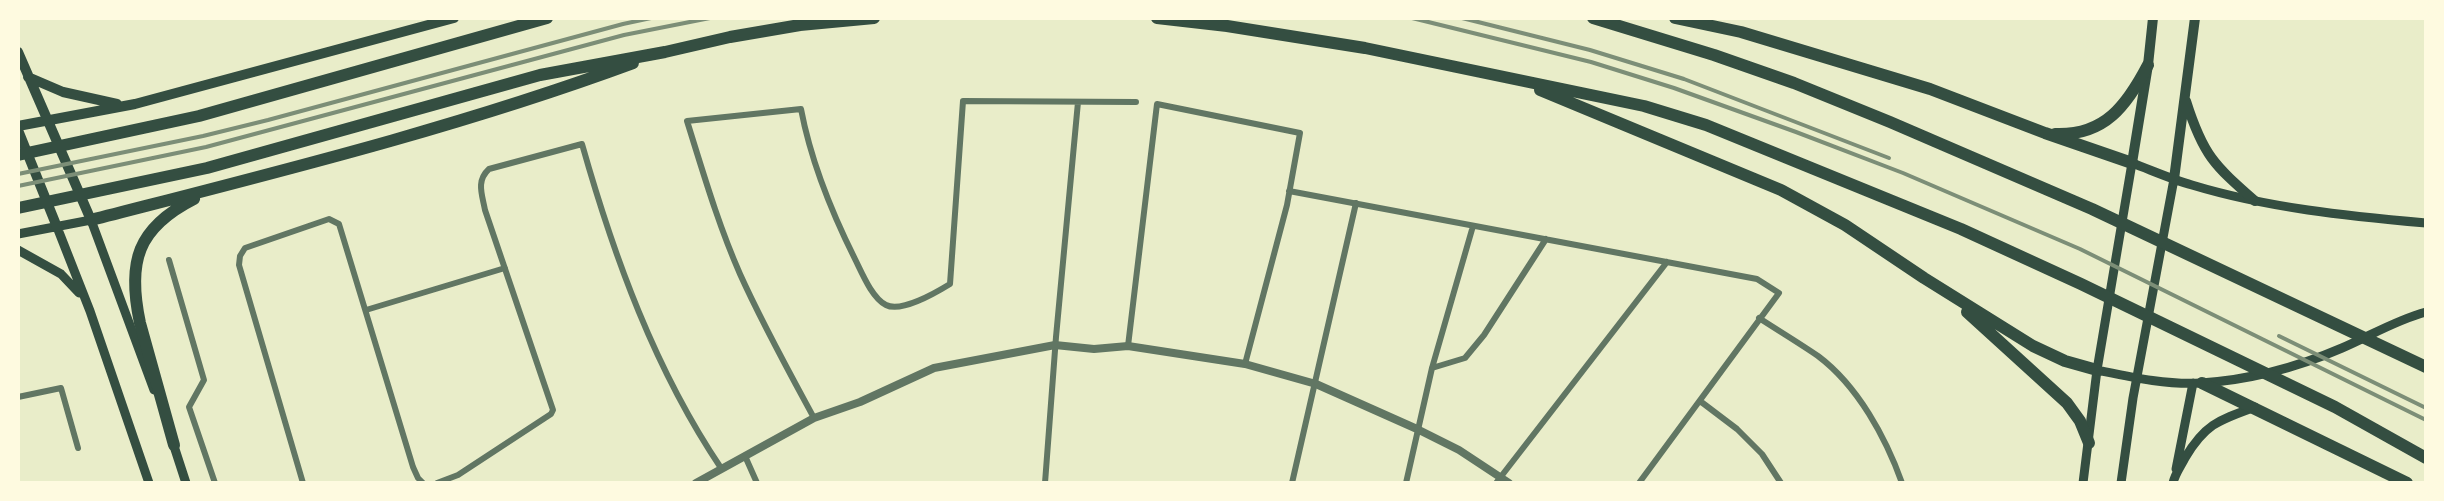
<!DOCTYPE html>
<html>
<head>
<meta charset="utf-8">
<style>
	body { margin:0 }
	#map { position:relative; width:2444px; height:501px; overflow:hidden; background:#e9edc9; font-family:Overpass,sans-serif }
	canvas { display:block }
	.frame { position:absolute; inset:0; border:20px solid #fefae0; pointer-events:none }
</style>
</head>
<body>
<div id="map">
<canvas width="2444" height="501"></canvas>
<div class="frame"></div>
</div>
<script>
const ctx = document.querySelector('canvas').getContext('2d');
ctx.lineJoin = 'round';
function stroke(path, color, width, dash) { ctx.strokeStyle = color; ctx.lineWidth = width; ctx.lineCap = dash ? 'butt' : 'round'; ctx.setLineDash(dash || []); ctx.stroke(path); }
const minor = new Path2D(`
	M1289,191l468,88 22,14 -140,190
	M169,260l35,120 -15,27 26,76
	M366,310l139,-42
	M1759,318c20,13 40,25 59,38 40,30 68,82 84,127
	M1128,346l29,-242 143,29 -13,72 -42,159
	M1432,368l33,-10 19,-23 62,-96
	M18,397l43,-9 17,60
	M1700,401l37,28 25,25 19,29
	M814,418c-26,-48 -52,-95 -74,-144 -22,-50 -37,-102 -53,-153l114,-12c10,53 30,102 54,150 7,14 17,39 31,46 15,8 51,-13 64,-21l13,-183 173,1
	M745,456l12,27
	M303,483l-64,-218 1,-9 5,-8 84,-29 10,5 74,243 5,11 5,5
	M437,483l21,-8 93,-61 2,-4 -68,-200c-3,-16 -9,-29 4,-41l93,-25c32,113 73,226 139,324
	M1045,483l11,-146 22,-235
	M1292,483l64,-280
	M1406,483l26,-115 41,-142
	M1496,483l171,-221`);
const tertiary = new Path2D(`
	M696,483l118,-65 46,-16 74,-34 121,-23 39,4 34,-3 117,18 71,20 101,45 42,21 50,33`);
const secondary = new Path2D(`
	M57,227l33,84 59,172
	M18,234l73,-14 63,170
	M18,250l43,24 18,19
	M2097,370c34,7 69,15 104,13 48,-3 97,-16 141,-35 28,-12 54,-28 84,-36
	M172,440l14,43
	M2176,469l17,-86
	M2083,483l14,-113 35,-207c19,7 39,16 60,22 76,23 155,31 234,38
	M2121,483l12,-85 41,-219
	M2173,483c2,-9 8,-17 12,-25 20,-34 34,-38 70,-51`);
const primary = new Path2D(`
	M18,52l73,168
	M28,77l35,15 54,12
	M18,126l117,-22 319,-86
	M18,130l39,97`);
const trunk = new Path2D(`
	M2186,101c17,54 28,64 69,100
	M2132,163l16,-98 5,-47
	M2174,179l21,-161`);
const motorway = new Path2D(`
	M1157,18l70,8 138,22 279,58 62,19 255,104 120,55 254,123 91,51
	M1593,18l121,37 80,28 96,39 202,87 334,158
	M1675,18l66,14 189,57 115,44 87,30
	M1540,90l241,100 64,35 79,53 109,68 32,15 32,9
	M2055,134c50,2 72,-29 93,-69
	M18,155l181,-39 348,-98
	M18,208l189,-40 333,-93 125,-23 65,-15 70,-12 74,-7
	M91,220c182,-47 366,-92 542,-157
	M1967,312l100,91 13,18 9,22
	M2202,383l205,100
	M174,445l-34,-122c-13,-61 -3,-95 54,-124`);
const rail = new Path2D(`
	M1412,18l179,44 83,26 122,44 107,41 177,76 346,171
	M1462,18l128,32 94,29 205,79
	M18,174l185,-38 65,-16 355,-96 28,-6
	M18,186l188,-39 418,-112 86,-17
	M2279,336l147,72`);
stroke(minor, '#617663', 6);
stroke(tertiary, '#617663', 8);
stroke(secondary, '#344e41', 9);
stroke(primary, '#344e41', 10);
stroke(trunk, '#344e41', 10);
stroke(motorway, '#344e41', 12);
stroke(rail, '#7c8e77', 4);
</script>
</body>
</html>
